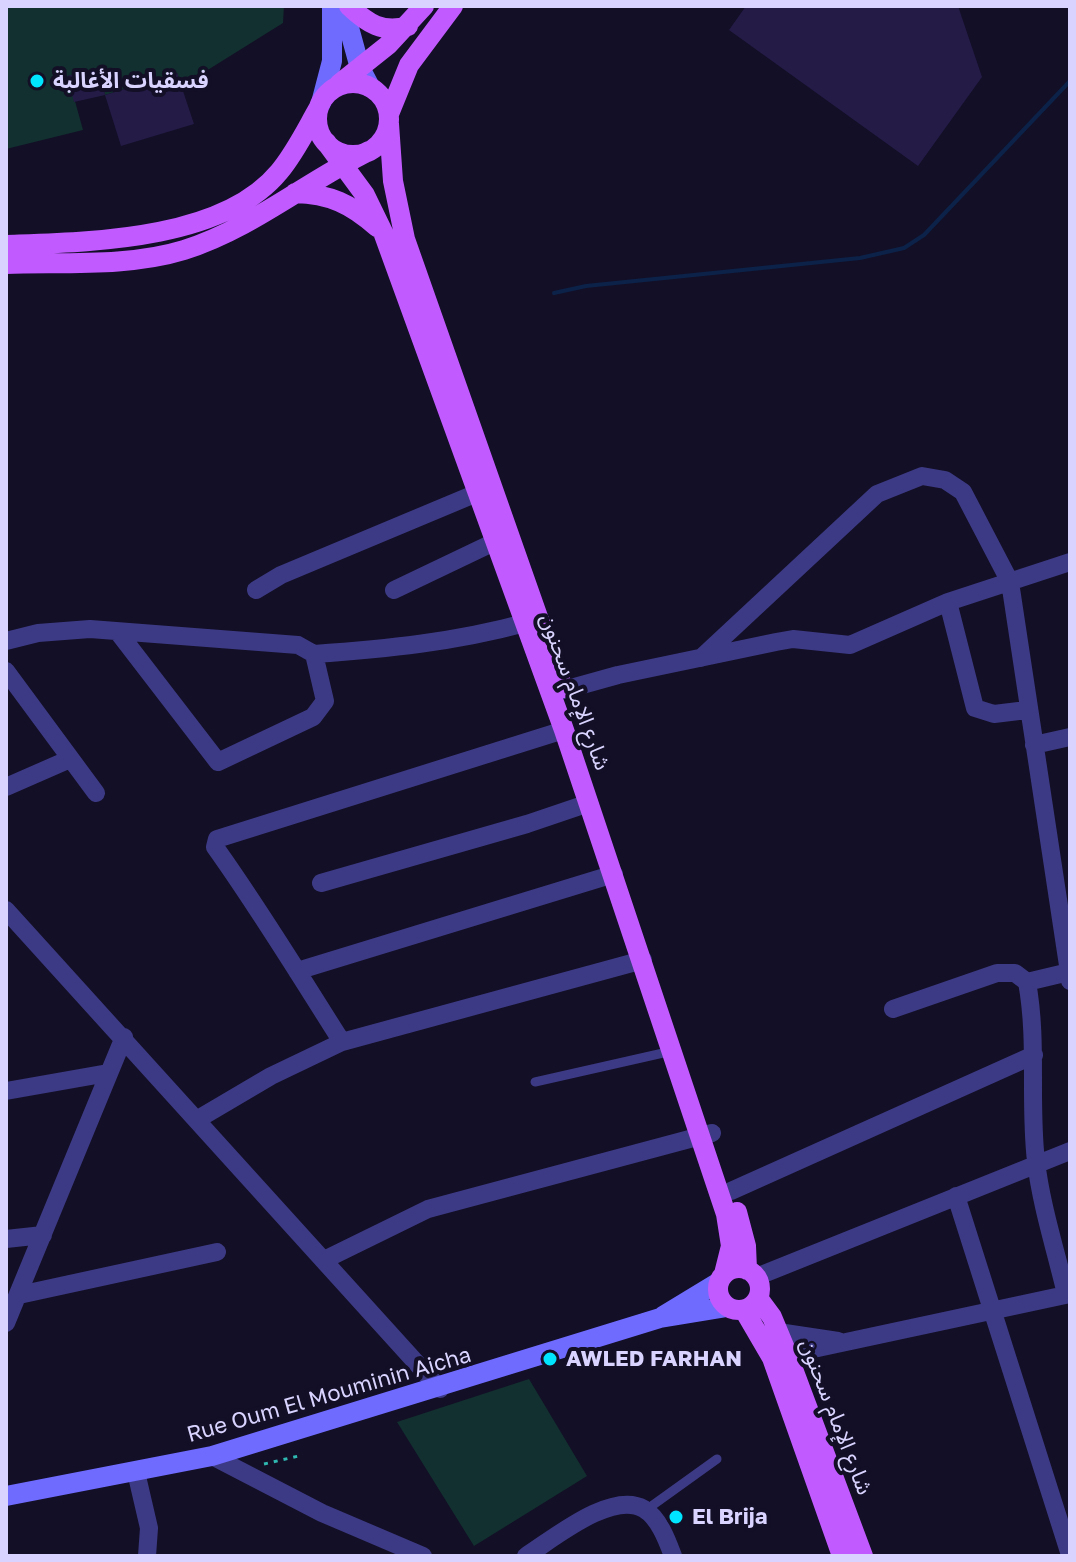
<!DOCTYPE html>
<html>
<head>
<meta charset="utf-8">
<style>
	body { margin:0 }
	#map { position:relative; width:1076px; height:1562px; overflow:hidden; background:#130f26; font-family:"Golos Text",sans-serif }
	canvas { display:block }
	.frame { position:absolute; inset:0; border:8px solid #d9d4ff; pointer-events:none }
</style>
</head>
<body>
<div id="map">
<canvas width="1076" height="1562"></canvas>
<div class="frame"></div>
</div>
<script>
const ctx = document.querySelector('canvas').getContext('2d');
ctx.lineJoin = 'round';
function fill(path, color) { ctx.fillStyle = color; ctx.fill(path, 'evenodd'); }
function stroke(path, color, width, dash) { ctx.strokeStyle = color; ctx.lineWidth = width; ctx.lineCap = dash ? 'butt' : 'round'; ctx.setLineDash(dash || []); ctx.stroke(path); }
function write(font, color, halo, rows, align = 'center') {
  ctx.font = font + ' "Golos Text","Noto Sans Arabic",sans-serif'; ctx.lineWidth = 8; ctx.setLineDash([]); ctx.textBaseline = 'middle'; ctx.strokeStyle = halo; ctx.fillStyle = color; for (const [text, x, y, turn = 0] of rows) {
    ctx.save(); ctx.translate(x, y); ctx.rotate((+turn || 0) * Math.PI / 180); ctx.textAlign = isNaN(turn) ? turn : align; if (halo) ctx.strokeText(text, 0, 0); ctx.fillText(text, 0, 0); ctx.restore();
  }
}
const green = new Path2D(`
	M6,6h278l-1,17 -101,63 -5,-13 -72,22 -7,-27 -30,8 15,54 -77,19z
	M529,1379l58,97 -113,70 -77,-124z`);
const stream = new Path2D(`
	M554,293l32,-7 274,-28 44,-10 20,-13 146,-154`);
const building = new Path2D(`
	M746,6h212l24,71 -64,89 -189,-136z
	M99,68l6,27 -31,7 -7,-26z
	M177,73l17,51 -73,22 -16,-51z`);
const path = new Path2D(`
	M6,7l3,-1
	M264,1464l39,-9`);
const lane = new Path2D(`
	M535,1082l137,-31
	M646,1510l71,-51`);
const street = new Path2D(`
	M256,590l25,-15 208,-87
	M394,590l113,-54
	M948,602l27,106 19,6 33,-4
	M6,641l32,-8 52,-4 208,16 16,9 11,47 -12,16 -95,45 -100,-130
	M314,654c72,-5 141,-12 211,-31
	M701,658l176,-164 45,-18 23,4 18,12 47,90 59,390
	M6,671l90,122
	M564,690l54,-15 158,-33 17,-3 57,6 98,-43 122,-40
	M1034,745l36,-8
	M6,787l64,-28
	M321,883l206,-59 62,-21
	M6,910l434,479
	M297,971l317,-97
	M1027,982l42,-10 1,9
	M893,1009l104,-36h18l12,9c11,60 2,119 9,179 5,44 20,90 30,133
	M342,1042c-42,-66 -82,-132 -127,-195l2,-8 347,-109
	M6,1091l102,-18
	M198,1119l73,-43 71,-34 301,-82
	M731,1191l303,-136
	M956,1196l114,359
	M6,1239l37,-4
	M324,1260l104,-51 284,-76
	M756,1277l314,-126
	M19,1295l198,-43
	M6,1323l118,-286
	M778,1332l60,9
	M776,1357l294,-63
	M212,1456l110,57 101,43
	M136,1472l13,56 -2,28
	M526,1556c27,-17 86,-66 118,-47 15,9 23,31 29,47`);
const secondary = new Path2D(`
	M343,6l17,62 10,19
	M321,103l11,-42v-55
	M663,1316l56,-34
	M6,1496l206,-40 448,-138 67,-11`);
const primary = new Path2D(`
	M349,6c18,17 34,28 59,20
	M317 119a36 36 0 1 1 72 0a36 36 0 1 1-72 0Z
	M339,84l49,-39 36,-39
	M389,114l20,-49 44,-59
	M389,124l4,57 12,58 158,449
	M326,142l39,53 18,37 181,498 162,484 5,32 -7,28
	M295,193c35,1 56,11 82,34
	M6,245c81,-3 216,-4 273,-73 16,-19 27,-42 39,-63
	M6,264c57,-2 123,3 178,-14 67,-21 122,-68 185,-99
	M737,1212l9,34 1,24
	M718 1289a21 21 0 1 1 42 0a21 21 0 1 1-42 0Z
	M758,1298l14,19 15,36 76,203
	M744,1310l28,48 70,198`);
const markers = [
	[37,81,8,"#00e5ff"],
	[550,1359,8,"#00e5ff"],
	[676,1517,8,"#00e5ff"]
];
const poiNames = [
	["فسقيات الأغالبة",53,81],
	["AWLED FARHAN",566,1359],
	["El Brija",692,1517]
];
const streetNames = [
	["شارع الإمام سحنون",575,692,70],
	["Rue Oum El Mouminin Aicha",329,1395,-16],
	["شارع الإمام سحنون",836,1417,69]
];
fill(green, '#12302f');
stroke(stream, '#0c2248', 4);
fill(building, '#241b47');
stroke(path, '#2fb8b0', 3, [4, 6]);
stroke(lane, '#3d3a85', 9);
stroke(street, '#3d3a85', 18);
stroke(secondary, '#6f6bff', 20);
stroke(primary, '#c25bff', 20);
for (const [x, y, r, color] of markers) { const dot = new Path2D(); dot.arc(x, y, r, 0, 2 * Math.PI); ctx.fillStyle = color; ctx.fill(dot); stroke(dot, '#130f26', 3); }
write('bold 22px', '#d9d4ff', '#130f26', poiNames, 'left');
write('22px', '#d9d4ff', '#130f26', streetNames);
</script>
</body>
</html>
